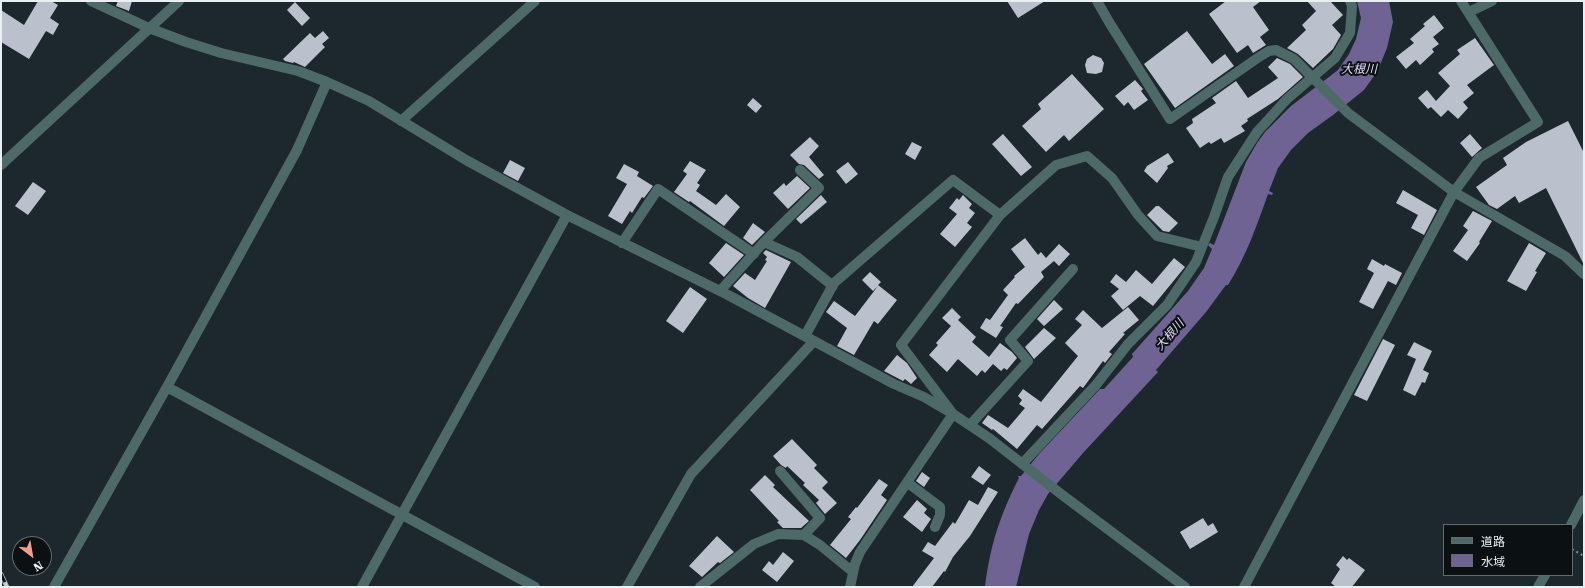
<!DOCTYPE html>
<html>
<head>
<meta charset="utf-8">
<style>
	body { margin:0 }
	#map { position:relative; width:1585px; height:588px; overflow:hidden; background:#1c282d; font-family:"Roboto Serif","Noto Sans JP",serif }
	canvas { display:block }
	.frame { position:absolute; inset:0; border:2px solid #e9f0f4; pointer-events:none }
	.legend { position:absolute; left:1443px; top:524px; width:130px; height:52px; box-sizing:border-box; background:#0b1012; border:1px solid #646a6c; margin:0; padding:5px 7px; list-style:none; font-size:12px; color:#e9f0f4 }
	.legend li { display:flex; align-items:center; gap:8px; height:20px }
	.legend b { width:20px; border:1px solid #646a6c }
	.north { position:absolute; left:12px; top:536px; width:40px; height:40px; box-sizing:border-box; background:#0b1012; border:1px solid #646a6c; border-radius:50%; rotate:149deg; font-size:11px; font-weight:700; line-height:16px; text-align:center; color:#e9f0f4 }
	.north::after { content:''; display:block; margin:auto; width:14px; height:18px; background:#f49e88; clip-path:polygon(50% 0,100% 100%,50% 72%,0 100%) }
</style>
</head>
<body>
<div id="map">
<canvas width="1585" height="588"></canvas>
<div class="frame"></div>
<ul class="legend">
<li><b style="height:5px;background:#4d6a69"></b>道路</li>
<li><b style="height:11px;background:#6e6393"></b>水域</li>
</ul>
<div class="north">N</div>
</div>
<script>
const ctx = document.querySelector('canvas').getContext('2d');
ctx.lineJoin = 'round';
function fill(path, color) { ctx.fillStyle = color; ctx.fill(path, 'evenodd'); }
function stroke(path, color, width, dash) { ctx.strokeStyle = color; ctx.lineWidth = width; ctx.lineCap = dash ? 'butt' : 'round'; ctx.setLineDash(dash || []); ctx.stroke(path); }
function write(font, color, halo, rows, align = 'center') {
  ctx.font = font + ' "Roboto Serif","Noto Sans JP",serif'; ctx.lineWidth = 4; ctx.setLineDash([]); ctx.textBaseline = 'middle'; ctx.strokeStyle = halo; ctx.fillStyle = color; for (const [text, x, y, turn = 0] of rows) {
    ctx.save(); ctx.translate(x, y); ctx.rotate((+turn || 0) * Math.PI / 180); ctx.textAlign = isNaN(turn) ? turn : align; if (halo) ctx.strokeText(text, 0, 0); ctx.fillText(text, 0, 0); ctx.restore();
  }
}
const water = new Path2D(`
	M1357,1h32l4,21 -6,26 -10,24 -13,18 -31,25 -25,18 -17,17 -13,18 -9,23 4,2 -1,2 -4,-1c-11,31 -22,63 -40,91h-2l-20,27 -50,58 2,2 -75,81 -35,41 -9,16 -10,24 -13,53h-31c5,-41 15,-72 34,-109l-1,-2h3l18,-22 61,-65h4l29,-32 -1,-3 56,-63 16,-23 8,-19 -4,-4 2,-2 4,2 32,-83 11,-19 8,-11 26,-26 47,-36 11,-16 7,-15 5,-21z`);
const building = new Path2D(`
	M38,1h13l7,4 -8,13 9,6 -6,11 -7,-4 -17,28 -28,-17v-32l23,15z
	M118,1h14l-3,10 -13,-5z
	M1007,1h38l-27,17z
	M1226,1h35l-8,6 16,23 -9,7 6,8 -13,8 -5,-8 -11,8 -28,-39z
	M1307,1h23l13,14 -11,10 9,10 -8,14 -20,19 -15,-14 -11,-6 19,-18 -4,-5 14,-14z
	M295,2l15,16 -8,8 -15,-16z
	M1434,15l10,13 -11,9 6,7 -7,5 2,3 -14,13 -4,-5 -10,9 -10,-12 18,-14 -4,-4 15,-13 -2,-2z
	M323,31l6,7 -7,6 3,3 -20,20 -11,-5 -1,1 -8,-2 -2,-2 27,-26 5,5z
	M1187,31l25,33 13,-10 9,12 -59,42 -31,-44z
	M1475,38l19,27 -27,20 7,8 -11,9 5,6 -10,11 -10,-9 -7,7 -10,-10 -3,2 -10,-11 9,-8 9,11 14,-15 -12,-13 22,-19 -3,-4z
	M1093,55l8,3 3,5 -2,9 -6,2 -9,-1 -2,-8 2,-6z
	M1277,58l13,6 13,13 -25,22 -31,20 1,2 -7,5 4,5 -21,12 -3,-5 -10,6 -2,-2 -9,6 -14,-20 7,-5 -1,-4 24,-16 -4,-5 24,-17 12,17 30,-20 -10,-11z
	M1072,74l32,35 -35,32 -5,-6 -18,17 -24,-26 19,-17 -3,-5z
	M1135,80l8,9 -2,2 7,9 -14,10 -6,-8 -4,4 -9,-10z
	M753,98l9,8 -6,7 -9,-8z
	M1568,121l16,32v112l-38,-77 -27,15 -4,-7 -18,13 -8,-4 -13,-18 31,-22 -4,-7 23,-16z
	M1003,134l29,33 -11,9 -29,-32z
	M1470,134l12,14 -10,9 -12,-14z
	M810,137l9,9 -10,11 15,18 -5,4 -15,-14 -5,-1 -9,-9z
	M912,142l10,5 -7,13 -10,-6z
	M1168,153l6,9 -7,4 1,2 -11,15 -13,-12 3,-5z
	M510,160l15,8 -7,13 -15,-8z
	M690,161l16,9 -9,13 3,2 -4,6 20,14 10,-11 14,13 -16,19 -34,-25 -1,1 -15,-10 13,-18 -4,-3z
	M848,162l10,12 -12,10 -10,-13z
	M624,164l15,8 -2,4 16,10 -9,12 -2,-1 -10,16 -2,-2 -8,13 -14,-8 19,-32 -11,-6z
	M797,176l13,12 -22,21 -15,-16 11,-10 2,3z
	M33,182l13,9 -18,24 -13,-9z
	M1403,190l34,20 -13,25 -13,-7 7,-13 -22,-12z
	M821,195l6,7 -26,22 -5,-5z
	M963,195l9,9 -3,4 6,5 -8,10 5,4 -17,20 -15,-13 17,-20 -8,-6 8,-10 2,2z
	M1156,206h3l19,17 -9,9 -6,-1 -16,-16z
	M1473,211l19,10 -13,21 1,1 -13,18 -14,-10 15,-21 -5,-4z
	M753,223l12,9 -13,13 -9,-7z
	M1025,238l13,17 3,-3 5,6 13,-14 11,10 -11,12 -5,-5 -13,11 3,5 -26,27 -2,-1 -16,23 3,1 -7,11 -16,-10 6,-10 4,2 18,-25 -5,-5 12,-13 -1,-1 11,-9 -14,-18z
	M726,243l18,12 -20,22 -15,-14z
	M1529,243l17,10 -11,18 2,1 -11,19 -19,-10z
	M766,250l25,12 -26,46 -17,-10 -15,-12 12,-13 10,7 12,-19 -2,-1 2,-3 -4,-4z
	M1174,258l11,9 -32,39 -13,-10 -17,14 -12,-14 8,-7 -9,-7 6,-8 10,8 10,-12 16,14z
	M1372,259l12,7 1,-2 17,9 -6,12 -8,-4 -15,28 -14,-7 15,-29 -7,-4z
	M870,272l11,10 -3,3 19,15 -19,24 -4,-3 -20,34 -17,-9 10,-18 -21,-16 8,-11 21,15 23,-30 -5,5 -11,-11z
	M690,287l17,12 -24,34 -17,-12z
	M1054,300l9,9 -19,17 -7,-7z
	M1128,307l11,13 -16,13 2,1 -16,18 3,2 -7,9 -2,-2 -20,27 -3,-2 -38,43 -5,-4 -20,24 -24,-20 -1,1 -10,-7 6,-8 20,13 17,-20 -6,-4 3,-4 -4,-4 5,-7 18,13 37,-46 -13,-13 17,-18 -7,-6 8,-9 19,18z
	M952,308l9,9 -3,3 18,17 -4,5 17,15 11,-14 12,9 5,6 -10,12 -3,-2 -3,3 -8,-7 -8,9 -3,-3 -5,6 -19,-17 -11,13 -18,-17 9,-10 -2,-2 15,-17 -9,-8z
	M1044,328l12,10 -22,21 -9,-12z
	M1383,339l12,6 -28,56 -13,-6z
	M1414,342l18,9 -9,19 6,3 -4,10 -3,-1 -7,14 -12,-6 13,-31 -9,-4z
	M897,355l10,8 10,15 -6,6 -6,-5 -2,2 -19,-10z
	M792,439l25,26 -3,3 14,14 -6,6 15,15 -12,11 -9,-11 3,-3 -16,-15 2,-2 -18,-17 -1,2 -5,-3 -8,-9z
	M979,466l12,9 -8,10 -12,-8z
	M922,472l8,6 -6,9 -8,-6z
	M765,475l10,10 -2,2 36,34 -8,7h-18l-6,-6 2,-1 -29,-31z
	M879,479l9,6 -7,10 6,5 -27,40 -14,18 -16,-13 21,-26 -3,-2 8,-10 1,1z
	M988,487l10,5 -28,44 -17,21 -8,15 -1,-1 -12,16h-20l22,-29 -12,-7 6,-9 7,4 18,-24 2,2 14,-24 9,5z
	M917,500l10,9 -3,4 7,6 -9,13 -19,-15z
	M1203,518l5,8 5,-3 5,9 -28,17 -10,-17z
	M717,536l17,16 -14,11 -2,-1 -16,15 -13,-11z
	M783,552l11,9 -17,21 -15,-12 7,-9 4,4z
	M1343,556l4,4 2,-2 16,12 -13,17h-16l-5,-4 9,-14 -4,-4z`);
const path = new Path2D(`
	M1572,549l12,7`);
const minor = new Path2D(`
	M91,1l58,27 37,14 35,11 77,18 29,11 42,19 97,59 101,55 161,80 166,89 30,13 29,17 36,24 72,56 124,93
	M1097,1l12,21 61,97 89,-62 10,-6 7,-1 18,9 54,54 106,79 111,64 19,18
	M1469,12l23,-11
	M401,121l134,-120
	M1,165l178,-164
	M764,242l55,-54 -19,-18
	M622,243l36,-54 96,65
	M720,291l44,-49 33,15 36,29
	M805,336l29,-53 119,-103 47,35
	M167,387l368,200
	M970,425l58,-64 -18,-21 63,-71
	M1022,464l74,-79 32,-41 39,-39 29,-43 18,-45 14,-40 29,-45 30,-33 48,-41 15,-25 2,-27 -2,-5
	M780,471l40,47 -16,17
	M908,483l32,24v8l-5,12
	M1571,525l13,-25
	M54,587l113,-200 130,-237 30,-68
	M362,587l205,-372
	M627,587l64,-113 123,-133
	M700,587l54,-43 24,-10 26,1 16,10 33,27
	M850,587l5,-23 5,-12 93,-138 -52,-69 99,-130 56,-50 31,-9 25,22 26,37 19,21 45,11
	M1244,587l210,-395 25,-34 59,-36 -77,-121
	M1538,587l7,-12`);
const rail = new Path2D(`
	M1,574l6,13`);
const waterNames = [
	["大根川",1359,69],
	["大根川",1170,335,-49]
];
fill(water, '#6e6393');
fill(building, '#bac1cc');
stroke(path, '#858f93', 2, [2, 3]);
stroke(minor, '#4d6a69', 10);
stroke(rail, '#c2cace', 4.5);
stroke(rail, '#0b1012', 3, [9]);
write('italic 12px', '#e0daf9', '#0b1012', waterNames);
</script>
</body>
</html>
